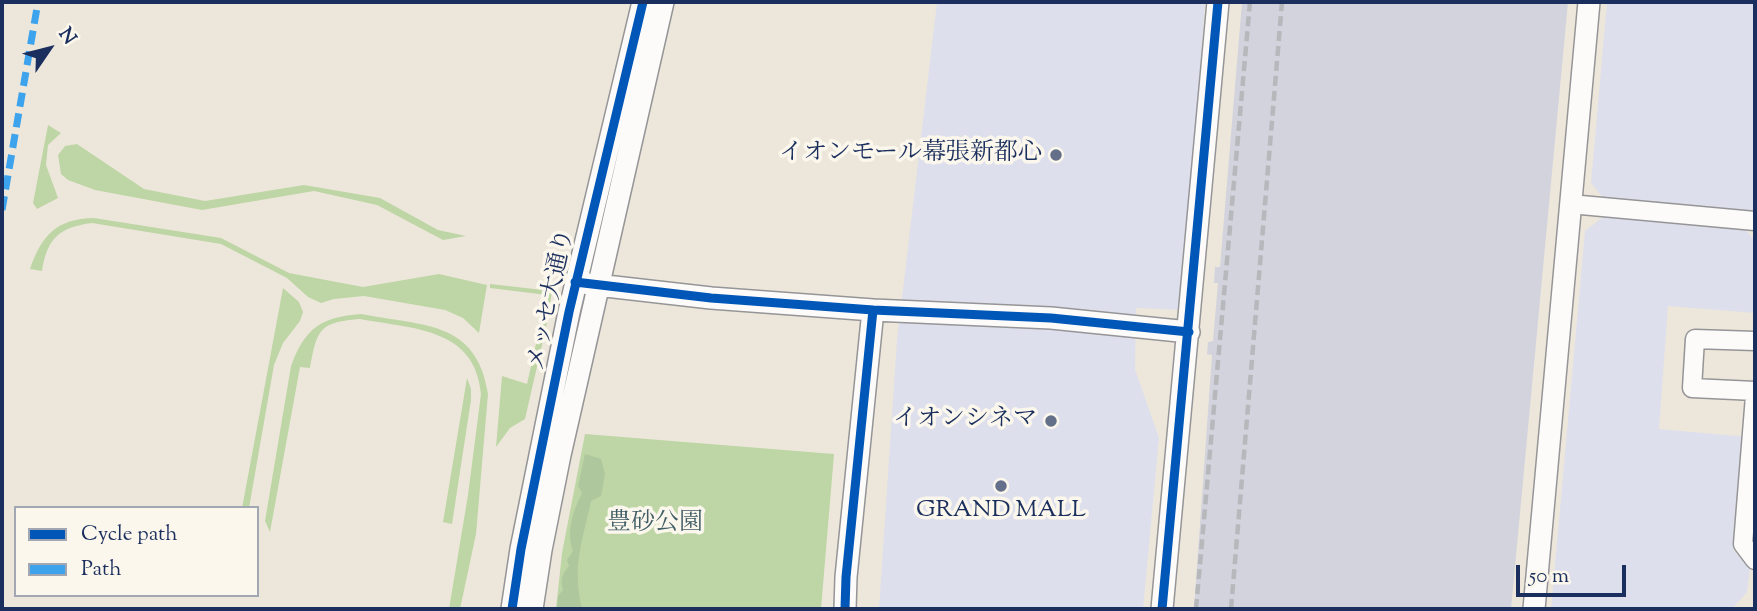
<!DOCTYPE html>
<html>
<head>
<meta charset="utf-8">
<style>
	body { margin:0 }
	#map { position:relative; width:1757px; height:611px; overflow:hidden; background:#ede7db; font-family:"Sorts Mill Goudy",serif }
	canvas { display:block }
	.frame { position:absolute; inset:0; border:4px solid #1b2f5e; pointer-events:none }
	.legend { position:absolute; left:14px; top:506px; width:245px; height:91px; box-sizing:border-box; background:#fbf7ec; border:2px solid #a1a7b3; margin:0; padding:9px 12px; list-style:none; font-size:21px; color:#1b2f5e }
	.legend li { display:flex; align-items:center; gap:14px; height:35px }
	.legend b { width:35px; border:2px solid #a1a7b3 }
	.north { position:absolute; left:14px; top:14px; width:70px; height:70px; -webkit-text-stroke:5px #fbf7ec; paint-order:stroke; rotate:55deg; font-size:19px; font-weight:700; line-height:28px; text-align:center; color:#1b2f5e }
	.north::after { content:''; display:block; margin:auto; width:24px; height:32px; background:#1b2f5e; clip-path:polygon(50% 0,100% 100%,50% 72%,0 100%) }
	.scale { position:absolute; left:1516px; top:565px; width:110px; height:32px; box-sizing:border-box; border:4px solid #1b2f5e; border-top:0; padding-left:9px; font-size:21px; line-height:24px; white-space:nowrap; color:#1b2f5e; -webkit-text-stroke:5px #fbf7ec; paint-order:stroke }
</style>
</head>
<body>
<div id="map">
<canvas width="1757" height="611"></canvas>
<div class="frame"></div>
<ul class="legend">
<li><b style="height:9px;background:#0057b8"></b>Cycle path</li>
<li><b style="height:9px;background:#3da3ed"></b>Path</li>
</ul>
<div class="north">N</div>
<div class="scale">50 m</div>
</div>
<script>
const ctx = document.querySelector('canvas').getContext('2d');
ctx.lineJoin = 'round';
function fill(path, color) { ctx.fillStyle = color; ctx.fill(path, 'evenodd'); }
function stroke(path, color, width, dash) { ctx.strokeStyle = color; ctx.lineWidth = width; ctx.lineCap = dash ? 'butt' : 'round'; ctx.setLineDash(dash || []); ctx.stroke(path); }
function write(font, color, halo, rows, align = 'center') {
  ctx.font = font + ' "Sorts Mill Goudy","Noto Serif JP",serif'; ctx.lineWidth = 7; ctx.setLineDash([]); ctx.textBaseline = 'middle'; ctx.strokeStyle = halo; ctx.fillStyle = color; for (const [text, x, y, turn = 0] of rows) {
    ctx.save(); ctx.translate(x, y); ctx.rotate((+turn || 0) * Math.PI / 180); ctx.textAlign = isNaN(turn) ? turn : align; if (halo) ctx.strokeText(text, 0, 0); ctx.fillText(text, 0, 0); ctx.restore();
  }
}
const built = new Path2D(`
	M937,2h268l-22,308 -47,-2 -1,61 24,69 -16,171h-264l18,-269z
	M1607,2h148v210l-151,-13 -13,-16z
	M1603,217l142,12 10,12v72l-87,-7 -9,123 89,8 -14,114 16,18 -3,23 -15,17h-181l34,-378z`);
const industrial = new Path2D(`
	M1242,2h326l-57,607h-317l18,-254 -5,-1 1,-12 5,-1 5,-58h-4l1,-16h5z`);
const green = new Path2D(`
	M48,125l13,8 -13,12 -2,20 12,33 -21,11 -4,-6z
	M77,144l67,45 61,12 99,-16 76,13 58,32 28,6 -23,4 -66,-35 -63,-14 -112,19 -107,-20 -27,-10 -7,-6 -3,-19 7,-9z
	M94,218l127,20 68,35 74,14 76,-13 48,11 -8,48 -16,-15 -18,-8 -81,-14 -30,3 -13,4 -13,-6 -21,-19 -66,-34 -129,-21c-33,4 -45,16 -50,48l-12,-2c12,-34 26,-50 64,-51z
	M490,284l62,7 -5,32 -22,96 -15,9 -14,19 6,-71 25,8 20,-89 -57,-7z
	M283,288l16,14 4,10 -3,9 -17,22 -9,22 -25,143h-7z
	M361,314c61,12 116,6 127,80l-12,140 -16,75h-11l19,-114 13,-101c-6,-67 -69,-65 -121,-75 -42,3 -43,12 -50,49l-10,-1 -30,165 -5,-11 26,-155c14,-38 30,-49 70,-52z
	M467,378l4,11v11l-19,124 -9,-2z
	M585,434l249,20 -13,155h-265l6,-56z`);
const forest = new Path2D(`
	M585,454l16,5 4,15 -4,22 -10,5c-9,42 -19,64 -9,108h-25l1,-13 5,-6c-3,-10 -1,-16 6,-24l-2,-6 6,-9c-7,-19 0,-40 9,-58l-4,-7z`);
const minor = new Path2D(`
	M1570,204l185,17
	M1755,341l-60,-2 -3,49 63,3
	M1755,396l-12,148 12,16`);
const tertiary = new Path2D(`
	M588,284l123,14 162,12 178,8 138,14
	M512,609l9,-60 48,-237 74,-310
	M532,609l9,-59 19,-95 103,-453
	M845,609l1,-32 27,-267
	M1162,609l56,-607
	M1534,609l55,-607`);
const rail = new Path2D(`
	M1196,609l54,-607
	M1231,609l51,-607`);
const quiet = new Path2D(`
	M2,210l36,-208`);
const cycleway = new Path2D(`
	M575,282l136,16 162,12 178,8 138,14
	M512,609l9,-60 48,-237 74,-310
	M845,609l1,-32 27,-267
	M1162,609l56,-607`);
const markers = [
	[1056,155,7,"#646f8a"],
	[1051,421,7,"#646f8a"],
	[1001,486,7,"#646f8a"]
];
const poiNames = [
	["イオンモール幕張新都心",1042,155],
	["イオンシネマ",1037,421],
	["GRAND MALL",1001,512,"center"]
];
const streetNames = [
	["メッセ大通り",553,300,-78]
];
const parkNames = [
	["豊砂公園",655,525]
];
fill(built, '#dedfec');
fill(industrial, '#d2d3dd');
fill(green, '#bed6a5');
fill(forest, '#aec79c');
stroke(minor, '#959597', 21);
stroke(tertiary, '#959597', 24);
stroke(minor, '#fcfbfa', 18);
stroke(tertiary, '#fcfbfa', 21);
stroke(rail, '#b7b8bc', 4.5, [10, 5]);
stroke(quiet, '#3da3ed', 7, [14, 7]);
stroke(cycleway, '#0057b8', 9);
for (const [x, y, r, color] of markers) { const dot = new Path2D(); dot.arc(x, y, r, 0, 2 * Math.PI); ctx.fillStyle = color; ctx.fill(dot); stroke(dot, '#fbf7ec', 2.5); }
write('24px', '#1b2f5e', '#fbf7ec', poiNames, 'right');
write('24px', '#1b2f5e', '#fbf7ec', streetNames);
write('24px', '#405d66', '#fbf7ec', parkNames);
</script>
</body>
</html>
